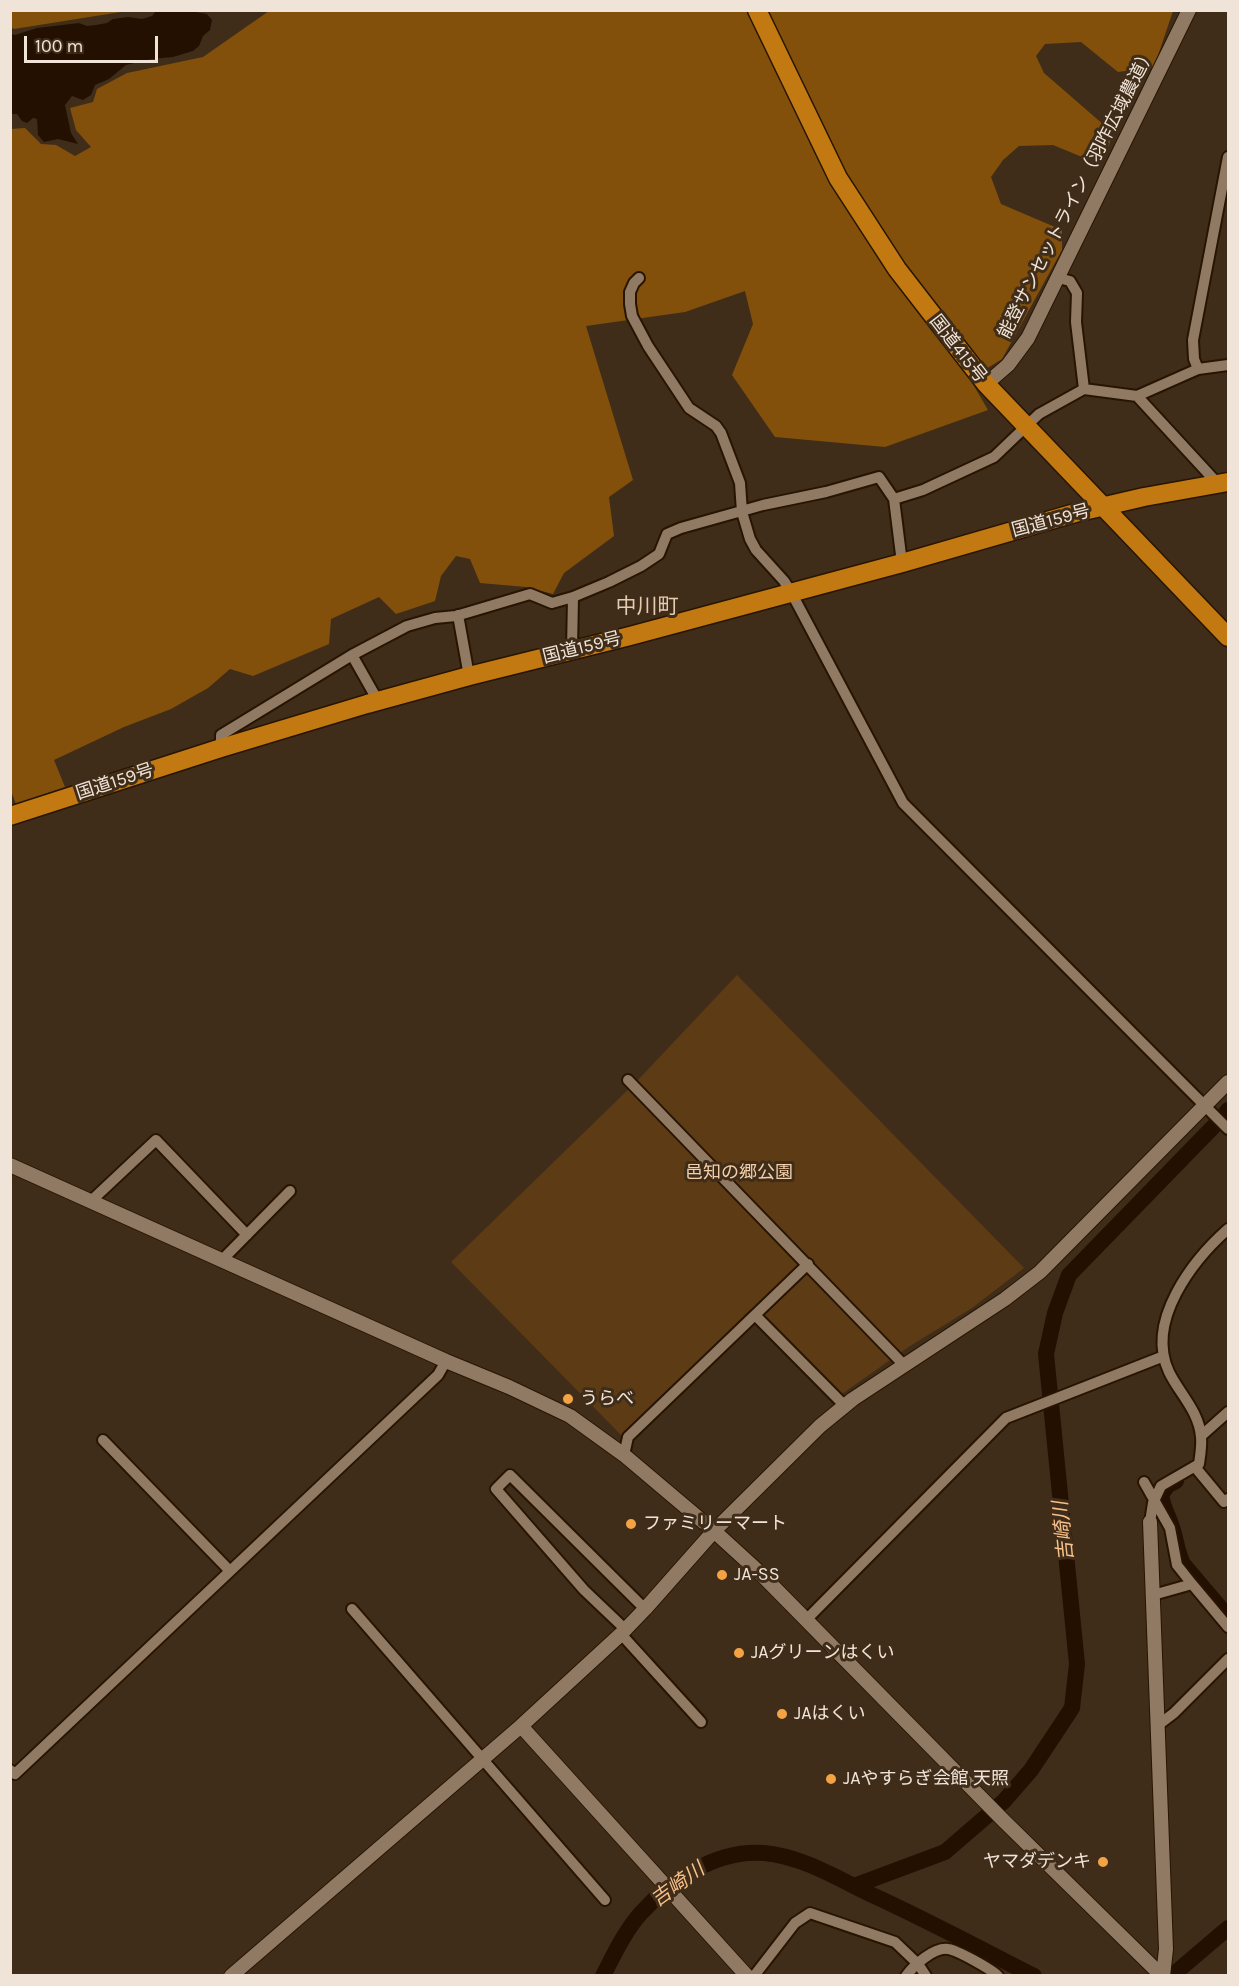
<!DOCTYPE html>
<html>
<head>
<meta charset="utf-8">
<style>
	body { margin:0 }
	#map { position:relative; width:1239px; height:1986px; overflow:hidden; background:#402d19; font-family:Karla,sans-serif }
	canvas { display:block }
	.frame { position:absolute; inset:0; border:12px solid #f0e4d8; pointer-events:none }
	.scale { position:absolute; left:24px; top:36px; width:134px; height:27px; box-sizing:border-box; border:3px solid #f0e4d8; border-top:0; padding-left:8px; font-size:18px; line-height:21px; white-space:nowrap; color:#f0e4d8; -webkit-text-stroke:4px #402d19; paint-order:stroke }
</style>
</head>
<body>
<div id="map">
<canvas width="1239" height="1986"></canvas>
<div class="frame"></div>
<div class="scale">100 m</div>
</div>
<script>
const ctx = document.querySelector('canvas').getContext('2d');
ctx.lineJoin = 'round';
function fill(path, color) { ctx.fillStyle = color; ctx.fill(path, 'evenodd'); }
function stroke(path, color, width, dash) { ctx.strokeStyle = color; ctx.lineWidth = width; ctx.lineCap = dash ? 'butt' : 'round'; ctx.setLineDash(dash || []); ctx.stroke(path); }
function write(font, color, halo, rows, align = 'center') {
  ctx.font = font + ' Karla,"Noto Sans JP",sans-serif'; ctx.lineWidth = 6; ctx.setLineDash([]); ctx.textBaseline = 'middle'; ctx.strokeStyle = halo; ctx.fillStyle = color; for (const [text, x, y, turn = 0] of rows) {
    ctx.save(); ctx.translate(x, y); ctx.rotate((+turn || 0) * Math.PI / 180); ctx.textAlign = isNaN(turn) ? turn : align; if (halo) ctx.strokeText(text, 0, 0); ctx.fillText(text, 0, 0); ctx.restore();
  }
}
const green = new Path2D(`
	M737,975l287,293 -52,40 -62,38 -71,50 -88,-87 -129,127 -171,-174 187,-182z`);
const forest = new Path2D(`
	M10,11l1,-1 116,1 -113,18 -3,-2z
	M269,11h904l-19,56 -36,5 -37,-30 -36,2 -9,12 8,17 68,59 -3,14 -22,13 -34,-14 -34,1 -16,14 -12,17 10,27 61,26v20l-60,109 -32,20 18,31 -103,37 -110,-10 -43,-62 21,-51 -8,-33 -60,21 -99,14 47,154 -24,17 5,39 -50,37 -11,21 -27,-7 -46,-4 -10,-24 -14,-3 -15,20 -6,25 -39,13 -17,-17 -48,22 -2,25 -76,32 -23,-7 -22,19 -37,21 -47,18 -70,33 11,27 -49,17 -5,-13v-662l14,-1 16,16 15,1 19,11 16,-9 -15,-17 -6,-22 23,-6 4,-13 30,-16 76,-16z`);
const water = new Path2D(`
	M156,11h34l17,3 5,6 -2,10 -7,6 -4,10 -6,5 -20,6 -21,2 -26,6 -17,14 -14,6 -4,10 -8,5 -11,-4 -7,9 6,28 7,11 -20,-5 -14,3 -6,-7 -1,-16 -4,-1 -6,5 -5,-2 -5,-7h-6v4v-84l4,1 22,-7 42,-5 8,3 9,-1 11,-2 6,-4 15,-2 14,2 10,-3z`);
const river = new Path2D(`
	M1225,1114l3,-4
	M1176,1481l-8,4 -7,10c2,12 7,20 11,32 4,12 5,24 11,37l45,53
	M854,1886l91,-34 59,-51 27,-31 41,-62 5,-44 -31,-310 9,-41 14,-38 145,-149
	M1174,1974l54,-46
	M603,1976c11,-22 22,-45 38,-63 30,-33 76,-64 123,-60 37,3 73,25 106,41 55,25 109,54 164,82`);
const street = new Path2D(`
	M639,278l-5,5 -4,9v12l2,12 16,30 41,62 27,18 5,7 19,50 2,29 8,27 6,11 28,31 7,11 112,211 325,326
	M1058,278l12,3 7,12 -1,29 8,67
	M1198,369l-4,-10 -1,-19 35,-183
	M1137,396l81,88
	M894,499l8,64
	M458,615l11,61
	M572,650l1,-53
	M352,655l26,46
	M221,748v-13l131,-80 55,-29 28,-8 21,-2 74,-22 22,9 21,-6 36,-15 32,-16 18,-12 8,-20 14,-6 82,-23 63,-13 53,-15 15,22 29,-9 71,-33 45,-43 45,-25 53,7 61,-27 30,-4
	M628,1080l276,285
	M91,1201l65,-61 91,95
	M222,1260l68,-69
	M755,1315l90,91
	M1201,1436l27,-24
	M103,1440l127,131
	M624,1455l4,-18 180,-173
	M1195,1467l29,35 4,-3
	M1144,1482l26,46 7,37 15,19
	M1150,1522l3,-19 8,-17 38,-22c1,-8 3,-18 2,-27 -2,-26 -22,-44 -32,-65 -24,-51 24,-112 59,-143
	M1153,1595l39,-11 36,43
	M352,1609l253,291
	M806,1620l200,-202 158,-62
	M625,1629l-41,-39 -88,-101 14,-14 135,134
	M621,1634l80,88
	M1157,1726l17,-13 54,-54
	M10,1770l5,4 423,-399 8,-14
	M754,1976l41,-53 15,-10 85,29 23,22 8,12
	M906,1976c8,-11 28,-29 42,-27 9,1 43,20 50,27`);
const secondary = new Path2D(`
	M986,384l22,-19 20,-27 161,-328
	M10,1165l436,196 63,26 61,29 54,39 90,76 46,42 244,248 158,155
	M1150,1522l16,427 -3,27
	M521,1726l226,250
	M231,1976l290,-250 100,-92 24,-25 69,-78 106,-105 33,-27 152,-100 35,-27 188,-190`);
const highway = new Path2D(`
	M757,10l81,168 59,91 89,115 242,253
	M10,816l211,-68 146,-44 102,-28 161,-40 272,-73 173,-50 69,-16 84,-15`);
const markers = [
	[568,1399,6,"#f4a344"],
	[631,1524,6,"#f4a344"],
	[722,1575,6,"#f4a344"],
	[739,1653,6,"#f4a344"],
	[782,1714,6,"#f4a344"],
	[831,1779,6,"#f4a344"],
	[1103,1862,6,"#f4a344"]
];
const streetNames = [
	["能登サンセットライン（羽咋広域農道）",1077,193,-63],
	["国道415号",958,349,52],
	["国道159号",1051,521,-15],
	["国道159号",582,648,-14],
	["国道159号",115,782,-18]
];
const parkNames = [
	["邑知の郷公園",739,1173]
];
const poiNames = [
	["うらべ",580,1399],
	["ファミリーマート",643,1524],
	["JA-SS",734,1575],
	["JAグリーンはくい",751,1653],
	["JAはくい",794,1714],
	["JAやすらぎ会館 天照",843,1779],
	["ヤマダデンキ",1091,1862,"right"]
];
const waterNames = [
	["吉崎川",1064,1531,-96],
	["吉崎川",678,1885,-36]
];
const quarterNames = [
	["中川町",647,607]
];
fill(green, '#5d3c15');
fill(forest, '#82500b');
fill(water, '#241000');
stroke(river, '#241000', 16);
stroke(street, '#271502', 14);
stroke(secondary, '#271502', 16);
stroke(highway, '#271502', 21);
stroke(street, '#917a64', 10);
stroke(secondary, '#917a64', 14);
stroke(highway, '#c27912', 18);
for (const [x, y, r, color] of markers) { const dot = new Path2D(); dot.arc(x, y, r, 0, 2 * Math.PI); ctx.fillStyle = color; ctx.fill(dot); stroke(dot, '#402d19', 2); }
write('18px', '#f0e4d8', '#402d19', streetNames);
write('18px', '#f2ceaa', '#402d19', parkNames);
write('18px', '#f0e4d8', '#402d19', poiNames, 'left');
write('italic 20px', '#f7c18a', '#402d19', waterNames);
write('21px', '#e4ccb3', '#402d19', quarterNames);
</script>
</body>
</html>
